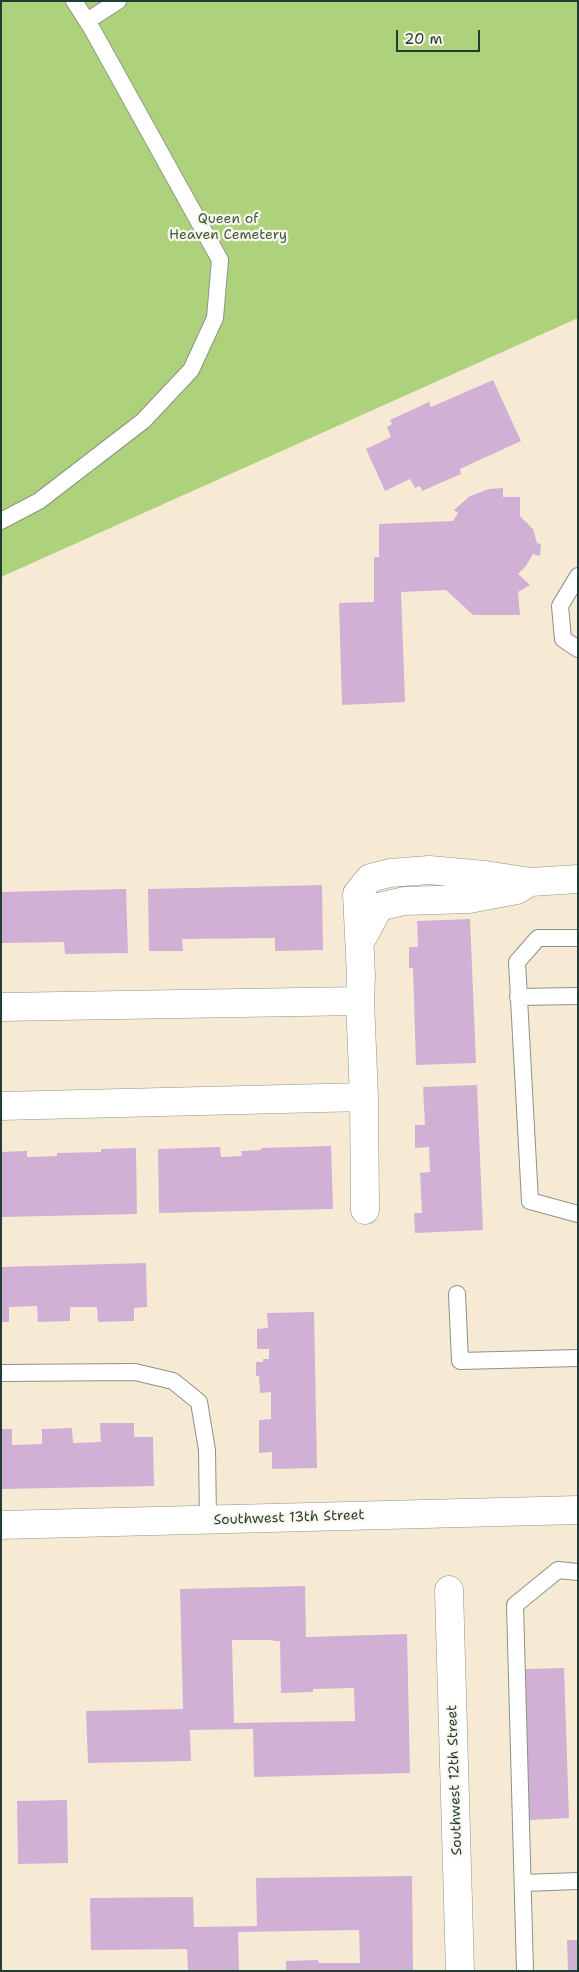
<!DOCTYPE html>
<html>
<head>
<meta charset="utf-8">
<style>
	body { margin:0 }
	#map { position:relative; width:579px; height:1972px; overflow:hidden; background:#f7ead5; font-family:"Shantell Sans",sans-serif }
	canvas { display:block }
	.frame { position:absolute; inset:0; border:2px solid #1f3d34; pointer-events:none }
	.scale { position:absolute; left:396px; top:30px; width:84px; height:22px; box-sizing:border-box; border:2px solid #1f3d34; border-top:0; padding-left:6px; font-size:15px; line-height:18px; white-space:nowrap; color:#1f3d34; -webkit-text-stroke:4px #fbf7ec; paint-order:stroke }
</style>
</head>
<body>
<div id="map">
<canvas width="579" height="1972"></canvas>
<div class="frame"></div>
<div class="scale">20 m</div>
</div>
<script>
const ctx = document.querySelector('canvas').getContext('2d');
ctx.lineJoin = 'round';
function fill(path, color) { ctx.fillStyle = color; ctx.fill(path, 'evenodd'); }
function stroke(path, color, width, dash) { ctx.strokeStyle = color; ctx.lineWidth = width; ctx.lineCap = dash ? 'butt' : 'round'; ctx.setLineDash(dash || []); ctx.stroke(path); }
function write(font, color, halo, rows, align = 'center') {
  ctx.font = font + ' "Shantell Sans",sans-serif'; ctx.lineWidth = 4.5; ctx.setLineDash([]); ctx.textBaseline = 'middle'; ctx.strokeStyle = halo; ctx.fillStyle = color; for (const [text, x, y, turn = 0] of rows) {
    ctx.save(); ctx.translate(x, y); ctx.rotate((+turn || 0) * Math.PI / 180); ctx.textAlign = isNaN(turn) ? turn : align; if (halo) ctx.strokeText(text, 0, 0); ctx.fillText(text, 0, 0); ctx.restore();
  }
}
const green = new Path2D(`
	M1,1h577v317l-577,259z`);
const building = new Path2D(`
	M493,380l28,61 -61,28 1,5 -39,17 -2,-5 -5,2 -5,-9 -25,12 -19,-42 25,-12 -4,-10 5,-3 -2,-4 39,-18 2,5z
	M503,488v9h17v19l13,13 4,14 4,1 -1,12 -7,-2 -7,12 -8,8 12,11 -12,7 2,23h-47l-27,-25 -45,2 4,110 -63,3 -3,-102 35,-1v-45h5v-33l74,-3 5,-8 -4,-3 16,-14 19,-7z
	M322,885l1,65 -48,1v-13l-93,1 1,12h-34l-1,-62z
	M126,889l2,64 -63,1 -1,-12 -63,1v-51z
	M470,919l6,144 -60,2 -3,-97h-4v-21h9l-1,-26z
	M477,1085l6,145 -68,3 -1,-20h8l-2,-40 10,-1 -1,-25 -14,1v-23h10l-2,-38z
	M331,1146l2,63 -174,4 -1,-64 62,-2 1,10 21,-1 -1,-5 20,-1v-2z
	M136,1148l1,66 -136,3v-65l26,-1v6l30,-1v-3l44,-1v-3z
	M146,1263l1,44 -13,1v13l-36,1 -1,-15h-27v14l-32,1 -1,-16 -28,1v15h-8v-55z
	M314,1312l3,156 -45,1v-17l-13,1v-33l12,-1v-27l-11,1 -1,-17h-3v-14h7v-3h6v-10h-12v-20l11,-1 -1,-15z
	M100,1423h34v14h19l1,49 -153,3v-60h11v16l30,-1v-15l30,-1 1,15 28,-1z
	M305,1586l1,51 101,-3 3,139 -156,4 -1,-48 -63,1 1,31 -103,2 -2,-52 97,-2 -3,-120zM232,1640h41v1h7l1,52 32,-1v-3l41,-1 1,33 -121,2z
	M564,1668l5,150 -40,2 -4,-151z
	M67,1800l1,63 -50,1 -1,-63z
	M412,1876l1,95h-127v-10l32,-1 1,3h41l-1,-33 -121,2 1,39h-51l-1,-22 -96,1 -1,-52 103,-1 1,30 63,-1 -1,-48z
	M567,1940h11v31h-10z`);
const lane = new Path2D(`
	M87,21l31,-20
	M1,521l38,-20 104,-80 48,-51 24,-52 5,-58 -128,-231 -18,-28
	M578,576l-18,30 3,33 15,10
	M578,938h-40l-21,24 13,239 48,13
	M518,997l60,-1
	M457,1294l3,67 118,-3
	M1,1373l134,-1 38,9 26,21 8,48 1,70
	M523,1883l55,-2
	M525,1971l-10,-366 43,-35 20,2`);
const street = new Path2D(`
	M360,942l19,-35 25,-6 65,-2 48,-9 8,-5
	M1,1007l359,-6
	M1,1106l363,-9
	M365,1210l-1,-113 -4,-96 1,-25 -4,-82 13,-16 20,-5 39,-3 56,5 46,7 47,-3
	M1,1525l577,-15
	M449,1590l11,381`);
const parkNames = [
	["Queen of",228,219],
	["Heaven Cemetery",228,235]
];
const streetNames = [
	["Southwest 13th Street",289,1518,-2],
	["Southwest 12th Street",455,1780,-92]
];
fill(green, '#add27b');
fill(building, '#d0b0d5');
stroke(lane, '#8b9484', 18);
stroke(street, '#8b9484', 29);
stroke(lane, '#fff', 16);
stroke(street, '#fff', 28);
write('14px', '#3b5b42', '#fbf7ec', parkNames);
write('14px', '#1f3d34', '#fbf7ec', streetNames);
</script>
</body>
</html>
